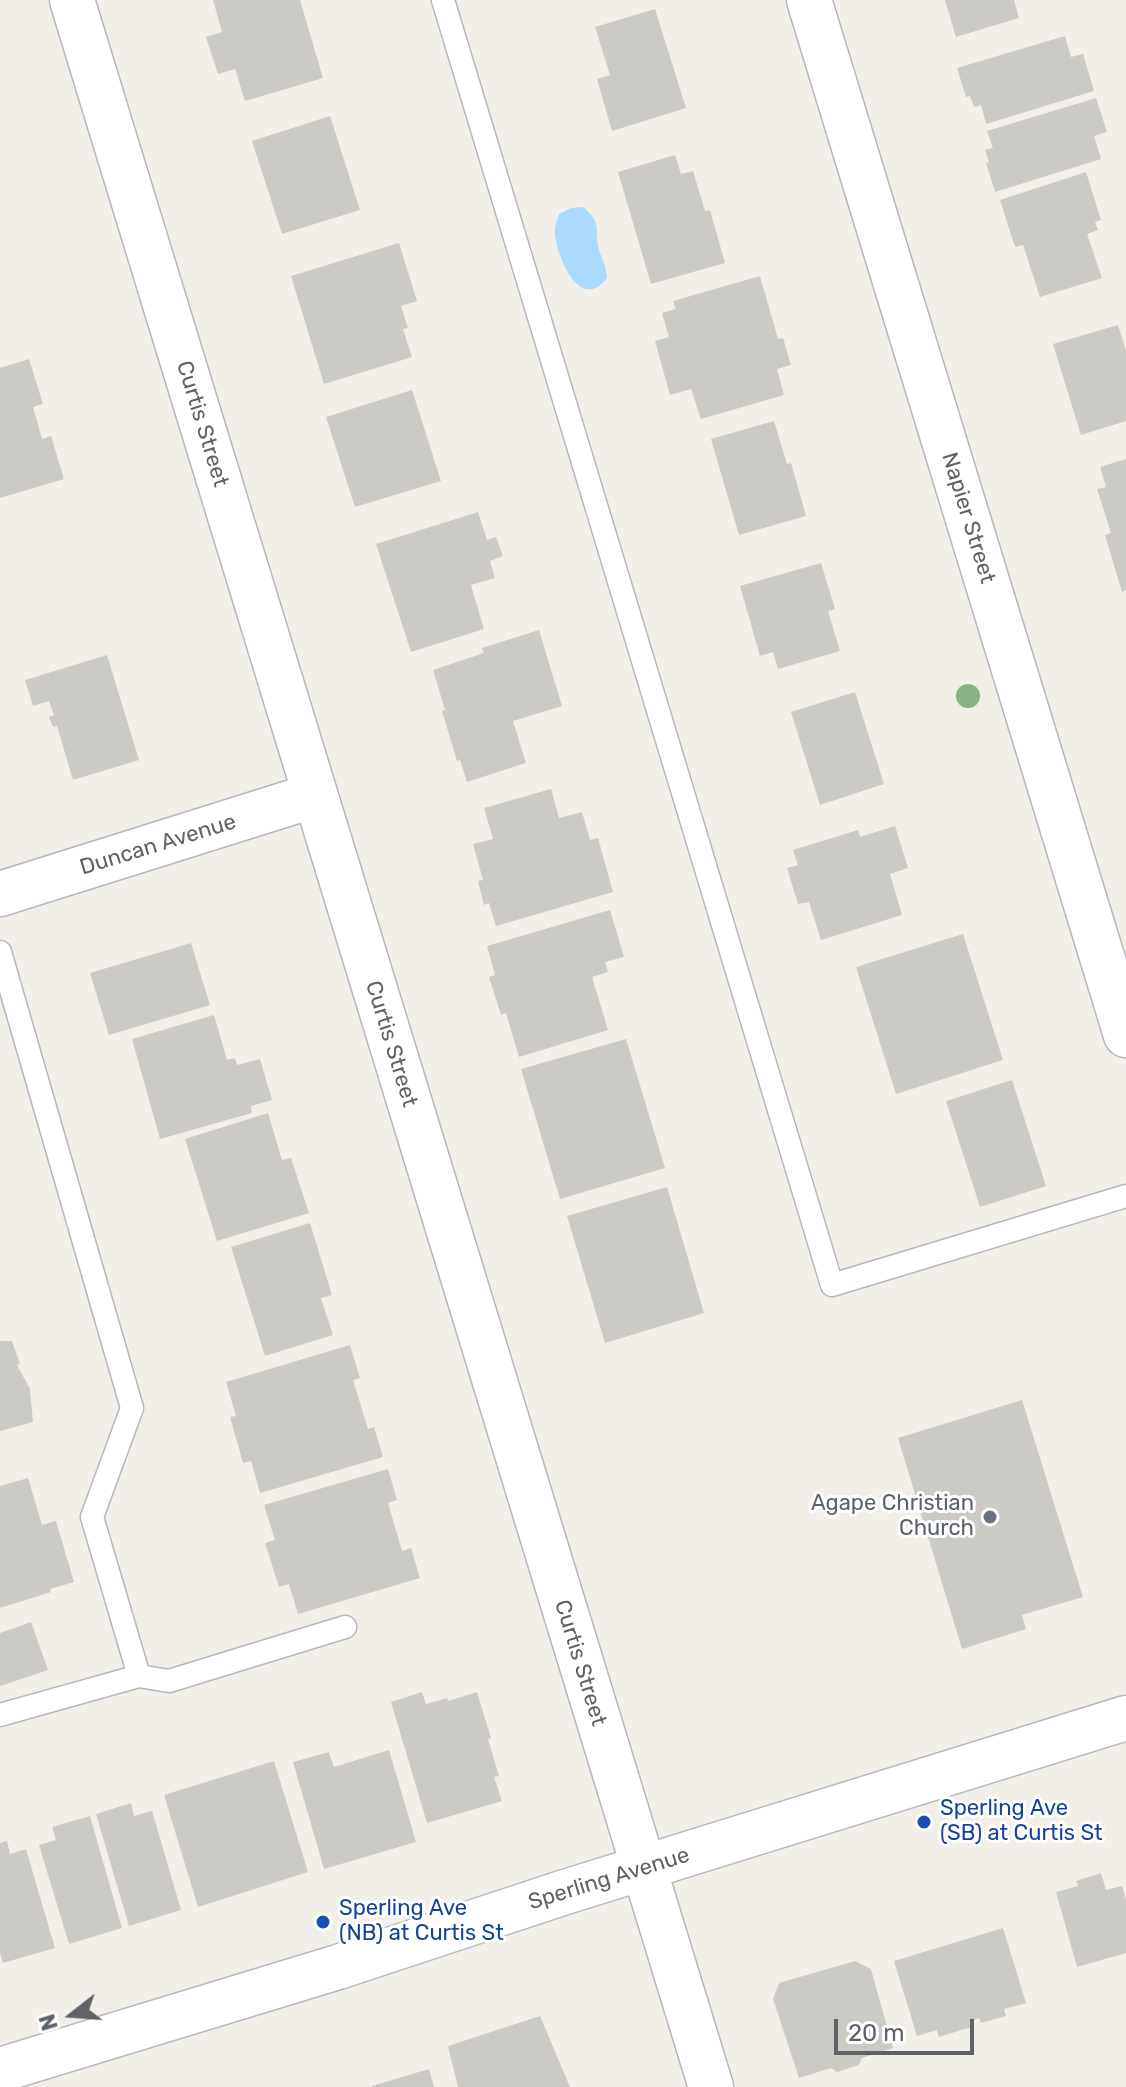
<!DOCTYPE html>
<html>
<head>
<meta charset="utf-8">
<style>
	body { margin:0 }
	#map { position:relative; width:1126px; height:2087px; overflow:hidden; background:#f1efe8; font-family:Rubik,sans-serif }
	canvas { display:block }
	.north { position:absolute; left:32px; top:1975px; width:80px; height:80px; -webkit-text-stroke:6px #fff; paint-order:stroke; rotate:253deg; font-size:22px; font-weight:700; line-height:32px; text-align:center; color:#5f6368 }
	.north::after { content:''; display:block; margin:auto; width:28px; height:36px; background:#5f6368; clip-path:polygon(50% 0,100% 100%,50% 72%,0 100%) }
	.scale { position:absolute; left:834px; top:2019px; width:140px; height:36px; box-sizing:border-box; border:4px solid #5f6368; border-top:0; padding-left:10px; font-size:24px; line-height:28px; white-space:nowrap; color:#5f6368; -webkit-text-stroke:6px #fff; paint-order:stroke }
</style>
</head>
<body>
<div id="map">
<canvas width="1126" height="2087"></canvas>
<div class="north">N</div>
<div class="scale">20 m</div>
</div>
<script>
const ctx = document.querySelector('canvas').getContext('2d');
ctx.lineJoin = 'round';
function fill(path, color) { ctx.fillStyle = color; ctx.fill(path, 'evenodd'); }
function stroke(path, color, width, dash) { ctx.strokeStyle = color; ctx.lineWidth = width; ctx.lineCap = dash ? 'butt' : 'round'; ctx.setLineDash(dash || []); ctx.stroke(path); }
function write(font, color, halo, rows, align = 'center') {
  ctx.font = font + ' Rubik,sans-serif'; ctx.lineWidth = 6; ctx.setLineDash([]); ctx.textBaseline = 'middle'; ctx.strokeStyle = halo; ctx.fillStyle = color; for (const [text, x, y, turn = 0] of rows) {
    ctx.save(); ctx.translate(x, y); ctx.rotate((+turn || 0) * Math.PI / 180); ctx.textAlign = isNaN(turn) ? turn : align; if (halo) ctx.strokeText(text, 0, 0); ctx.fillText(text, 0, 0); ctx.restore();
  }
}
const water = new Path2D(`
	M583,207c21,16 10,25 17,46 4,10 6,14 7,25 -27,35 -50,-20 -52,-44 -1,-7 2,-13 4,-20l12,-6z`);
const building = new Path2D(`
	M213,0h87l23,78 -78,23 -10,-32 -17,5 -12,-37 16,-5z
	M945,0h69l5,18 -63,19z
	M655,9l31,99 -74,23 -15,-52 13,-4 -15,-48z
	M1065,36l6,21 12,-3 11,37 -108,33 -5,-19 -7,2 -4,-11 -4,1 -9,-29z
	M1096,98l11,34 -13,4 7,23 -106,33 -9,-29 3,-1 -4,-12 8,-2 -6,-17z
	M330,116l30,94 -78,24 -30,-93z
	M675,155l6,19 12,-3 12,40 5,-1 15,53 -74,21 -33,-112z
	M1086,172l15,48 -6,2 3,8 -11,4 15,44 -62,19 -17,-52 -8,2 -15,-47z
	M399,243l18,58 -16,5 7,22 -5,1 9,28 -88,27 -33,-108z
	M760,276l18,63 5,-1 8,27 -14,4 7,26 -83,24 -10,-30 -21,6 -15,-54 14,-4 -7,-24 14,-4 -3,-8z
	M1118,325l8,26v70l-45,14 -28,-91z
	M29,359l14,45 -10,3 9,32 9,-3 13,43 -64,19v-130z
	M412,390l29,91 -86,26 -29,-90z
	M774,421l13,43 4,-1 15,53 -67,19 -28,-96z
	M1126,459v131l-4,2 -17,-57 6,-2 -14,-44 9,-2 -6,-20z
	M478,512l9,28 9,-3 7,19 -13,5 5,17 -24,7 13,44 -73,23 -35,-108z
	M821,563l14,46 -7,2 12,40 -62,18 -5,-17 -13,4 -20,-70z
	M539,630l23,76 -49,15 13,42 -59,19 -7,-22 -3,1 -15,-50 3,-1 -12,-40 51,-17 -2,-5z
	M107,655l32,105 -66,20 -16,-54 -4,1 -4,-10 5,-2 -5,-14 -16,5 -8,-26z
	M855,692l29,92 -64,21 -29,-93z
	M551,789l8,29 23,-6 8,28 8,-2 15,54 -117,34 -7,-23 -5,2 -6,-24 5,-1 -10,-36 20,-5 -9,-31z
	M895,826l13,42 -18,6 12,41 -81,25 -12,-38 -11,2 -11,-36 11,-3 -5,-15 65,-20 2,7z
	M610,910l14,47 -19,5 3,10 -16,5 16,53 -89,27 -13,-44 -5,2 -12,-38 6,-2 -8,-29z
	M963,934l40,126 -107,34 -40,-127z
	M191,943l19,62 -101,30 -19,-62z
	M214,1015l13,45 8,-2 2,7 23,-6 12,41 -21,6 1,7 -92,26 -28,-100z
	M626,1039l39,129 -105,31 -39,-130z
	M1012,1080l34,106 -66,21 -34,-106z
	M268,1113l14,47 9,-2 18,55 -92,28 -32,-102z
	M667,1187l37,126 -99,30 -38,-127z
	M310,1223l22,72 -11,3 12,37 -68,21 -34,-109z
	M0,1341h12l8,23 -3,1 13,24 3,33 -33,9z
	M350,1345l10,33 -7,2 15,49 6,-2 9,30 -123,36 -9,-32 -8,2 -13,-46 6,-1 -10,-34z
	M1022,1400l61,197 -61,18 4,14 -64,20 -64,-211z
	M388,1469l9,31 -9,3 14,48 9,-3 9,30 -122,36 -9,-30 -10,3 -14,-44 10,-3 -11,-35z
	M28,1478l14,47 14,-4 18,61 -24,7 1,3 -51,16v-122z
	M31,1622l17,48 -48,16v-53z
	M422,1692l4,12 21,-6 1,3 29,-9 14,46 -3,1 11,37 -5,1 8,24 -75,22 -36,-121z
	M389,1750l27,92 -92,27 -31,-107 36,-10 5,15z
	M274,1761l34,111 -110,35 -34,-112z
	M131,1803l3,13 18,-5 29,99 -52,16 -33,-112z
	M90,1816l32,112 -53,16 -30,-99 17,-5 -4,-13z
	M7,1841l3,13 16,-5 29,99 -52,15 -3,-10v-110z
	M1101,1873l5,17 16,-4 4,14v53l-49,14 -21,-75 22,-6 -2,-5z
	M1003,1928l23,75 -22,6 2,7 -25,7 -2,-5 -10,4 2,5 -32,10 -2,-7 -20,6 -23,-75z
	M855,1961l16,8 22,79 -31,10 -3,7 -22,7 -6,-4 -32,10 -26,-79 6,-16z
	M540,2016l30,71h-112l-10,-41z
	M429,2069l5,18h-62v-1z`);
const service = new Path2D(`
	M443,0l389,1285 294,-89
	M0,952l132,456 -40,109 47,159
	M0,1715l139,-39 30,5 176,-54`);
const minor = new Path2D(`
	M809,0l317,1035
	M0,894l315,-99`);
const tertiary = new Path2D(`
	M72,0l639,2087
	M0,2070l338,-103 227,-75 561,-174`);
const trees = [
	[968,696]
];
const markers = [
	[990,1517,8,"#6b7280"],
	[924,1822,8,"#1a4fb4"],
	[323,1922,8,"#1a4fb4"]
];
const streetNames = [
	["Curtis Street",202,424,73],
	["Napier Street",968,518,73],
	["Duncan Avenue",158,845,-17],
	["Curtis Street",391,1044,73],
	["Curtis Street",580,1663,73],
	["Sperling Avenue",609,1879,-17]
];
const worshipNames = [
	["Agape Christian",974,1504],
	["Church",974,1529]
];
const transitNames = [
	["Sperling Ave",940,1809],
	["(SB) at Curtis St",940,1834],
	["Sperling Ave",339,1909],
	["(NB) at Curtis St",339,1934]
];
fill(water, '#aadaff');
fill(building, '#cccac5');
stroke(service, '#b5b8bc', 25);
stroke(minor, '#b5b8bc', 47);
stroke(tertiary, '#b5b8bc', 47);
stroke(service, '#fff', 22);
stroke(minor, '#fff', 44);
stroke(tertiary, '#fff', 44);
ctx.fillStyle = '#89b387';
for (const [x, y] of trees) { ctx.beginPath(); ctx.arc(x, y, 12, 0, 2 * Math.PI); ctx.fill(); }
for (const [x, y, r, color] of markers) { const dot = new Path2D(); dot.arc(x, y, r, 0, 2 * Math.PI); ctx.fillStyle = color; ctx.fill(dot); stroke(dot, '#fff', 3); }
write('22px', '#5f6368', '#fff', streetNames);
write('22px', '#5b616d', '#fff', worshipNames, 'right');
write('22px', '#164399', '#fff', transitNames, 'left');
</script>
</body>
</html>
